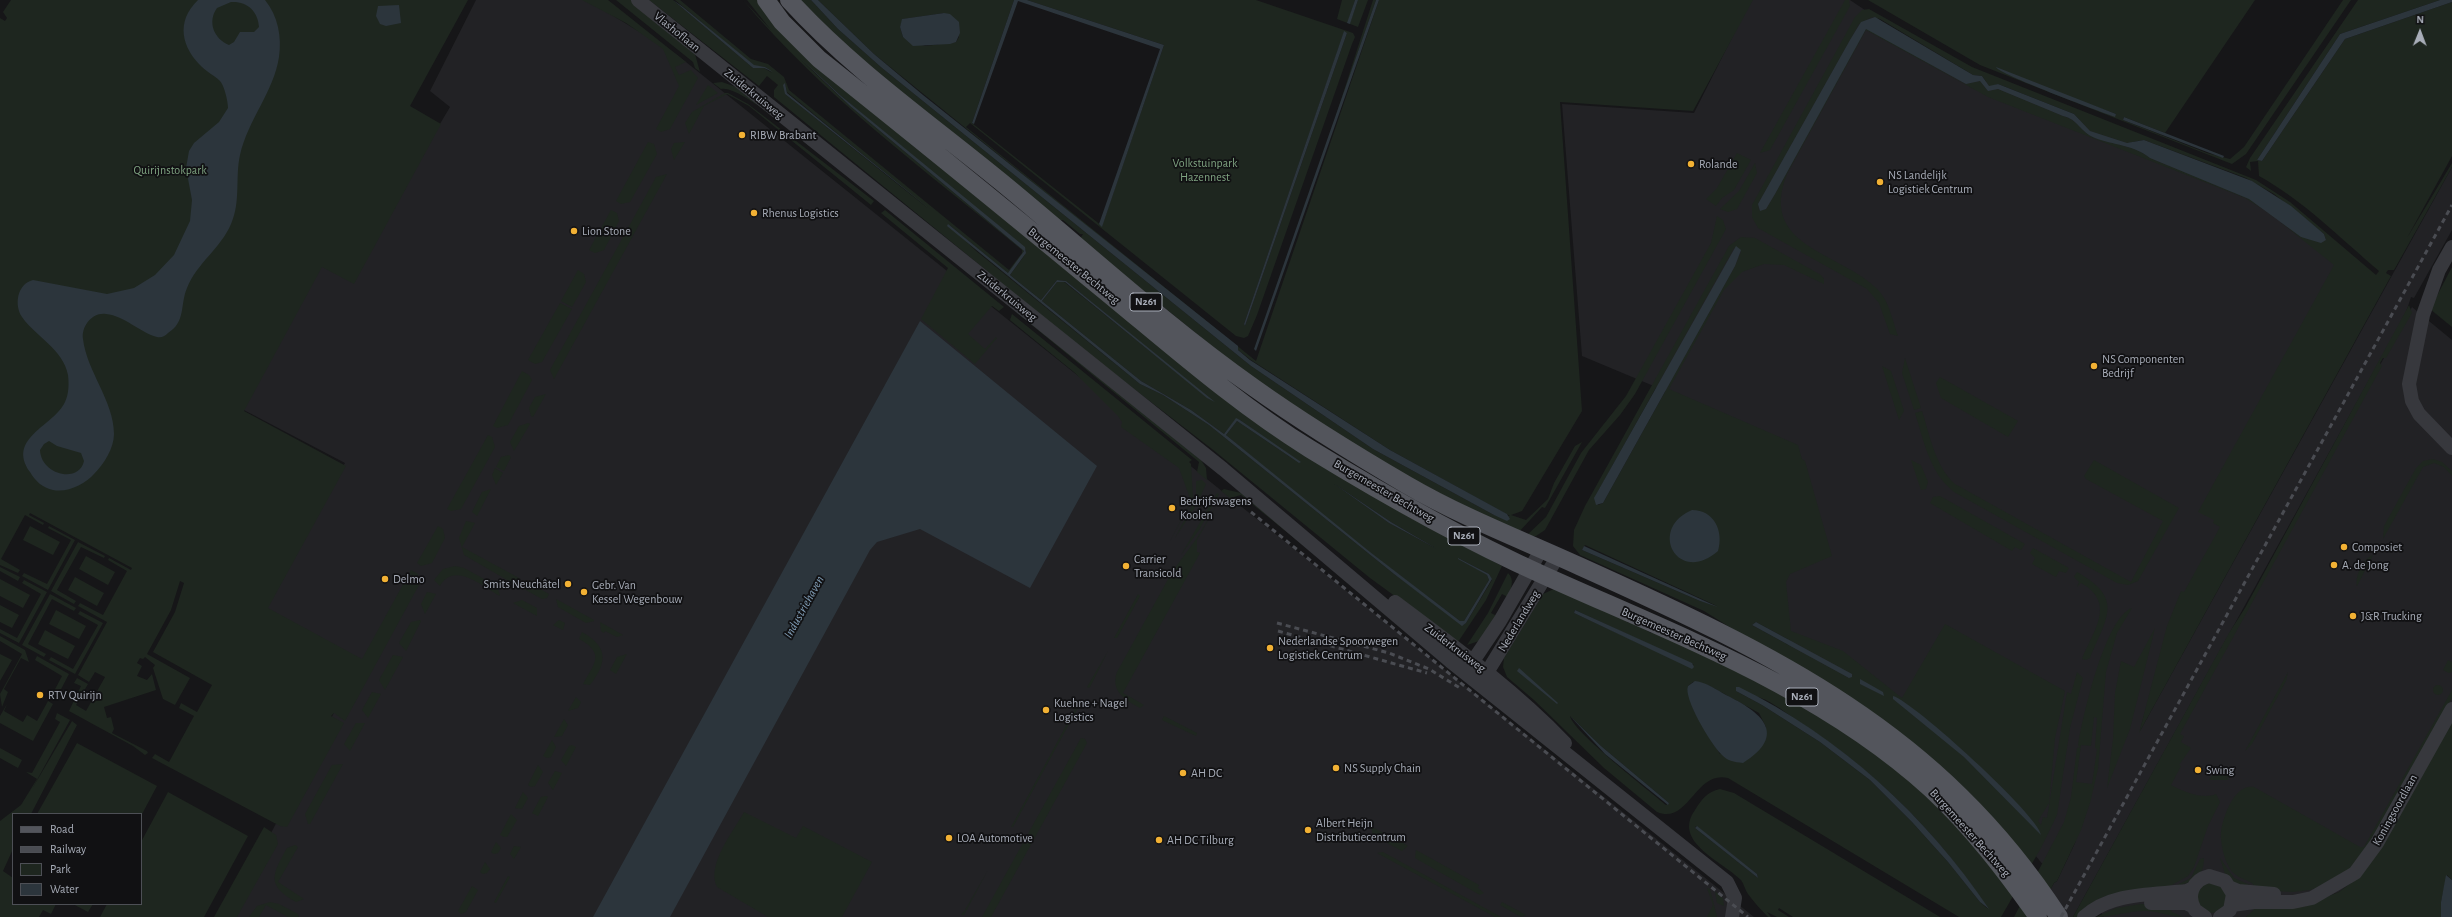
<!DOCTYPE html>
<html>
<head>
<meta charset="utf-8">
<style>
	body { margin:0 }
	#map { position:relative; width:2452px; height:917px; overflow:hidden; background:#161618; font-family:"Alegreya Sans",sans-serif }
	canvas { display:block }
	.legend { position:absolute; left:12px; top:813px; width:130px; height:92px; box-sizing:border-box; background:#111113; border:1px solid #4d4f55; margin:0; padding:5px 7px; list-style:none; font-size:12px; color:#a8adb8 }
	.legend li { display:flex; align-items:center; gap:8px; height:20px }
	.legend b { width:20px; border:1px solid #4d4f55 }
	.north { position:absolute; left:2400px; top:12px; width:40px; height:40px; -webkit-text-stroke:3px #111113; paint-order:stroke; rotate:1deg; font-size:11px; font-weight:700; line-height:16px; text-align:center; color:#a8adb8 }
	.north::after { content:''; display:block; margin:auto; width:14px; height:18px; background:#a8adb8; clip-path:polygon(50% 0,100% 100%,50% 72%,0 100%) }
</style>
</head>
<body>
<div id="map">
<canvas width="2452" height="917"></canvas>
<ul class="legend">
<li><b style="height:5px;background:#53555c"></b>Road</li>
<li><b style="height:5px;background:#4a4c52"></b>Railway</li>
<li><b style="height:11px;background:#1e261f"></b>Park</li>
<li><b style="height:11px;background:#2c353c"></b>Water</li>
</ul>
<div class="north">N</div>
</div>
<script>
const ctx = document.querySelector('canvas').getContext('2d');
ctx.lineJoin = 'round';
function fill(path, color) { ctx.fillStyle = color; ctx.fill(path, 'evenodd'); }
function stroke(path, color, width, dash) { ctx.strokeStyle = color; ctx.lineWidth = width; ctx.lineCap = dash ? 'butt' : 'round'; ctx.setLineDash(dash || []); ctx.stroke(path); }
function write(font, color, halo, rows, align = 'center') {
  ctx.font = font + ' "Alegreya Sans",sans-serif'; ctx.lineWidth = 3.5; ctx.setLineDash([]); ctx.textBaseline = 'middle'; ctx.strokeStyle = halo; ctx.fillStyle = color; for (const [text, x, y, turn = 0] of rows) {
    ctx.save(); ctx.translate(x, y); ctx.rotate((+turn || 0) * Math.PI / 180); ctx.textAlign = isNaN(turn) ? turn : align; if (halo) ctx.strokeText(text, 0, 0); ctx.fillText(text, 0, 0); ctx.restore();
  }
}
const built = new Path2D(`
	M476,0h111l89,54 1078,863h-1094l286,-554 -347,554h-372l132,-252 -99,-51 85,-151 -103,-54 77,-147 96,-96 35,-59 -20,-16z
	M1751,0h99l73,49 62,32 256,104 130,105 -225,418 -6,23 312,-564v63l-38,68 -3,-1 -5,15 -11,21 -322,584h-37l18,-34 3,-2 19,-40 -22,37 -29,-35 -237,-195 -6,-78 15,-124 -215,-90 -20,-252 132,9z
	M2412,307l40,33v381l-91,154 -22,17 -20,8 -73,17h-142l-15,-23z`);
const green = new Path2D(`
	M11,0h457l-58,106 31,18 -87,160 -32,-17 -78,144 102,55 -78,142 94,51 49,-89 7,4 2,9 -75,138 -11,-8 -3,3 13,7 -57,104 -7,-1 -128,-68 3,-4 14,8 25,-46 -15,-8 2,-5 16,9 15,-27 -59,-33 22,-40 9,-29 -4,-2 -9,29 -24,44 43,24 -15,27 -12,-6 -10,-31 2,-3 -10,-8 -2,2 -3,-1 -3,5 5,3 -5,10 10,4 5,-6 4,16 -52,17 3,11 4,-1 3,12 -2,4 35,18 1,2 -3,2 -12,-9 -64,-35 12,-25 -7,-3 3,-5 11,6 -12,21 10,6 19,-34 -10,-5 -6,10 -11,-7 29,-53 -29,-16 2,-3 23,12 24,-44 -19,-11 1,-2 22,12 1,-2 -102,-55 -1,2 15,8 -1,2 -18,-10 -24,44 19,11 -2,3 -18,-8v-547l5,3 2,-3 -4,-6z
	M582,0h26l78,62 -11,5 4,8 12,-5 7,8 -28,51 -9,3 -5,-3 23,-43 -16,-37 -37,-26z
	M616,0h15l26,22 38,32 5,18 -5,-4 -2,-6z
	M649,0h24l80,68h11l8,5 -7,-6 -11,-1 -79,-66h5l71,59 17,5 16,13 5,13 220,180 13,-17v-3c-97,-80 -199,-154 -279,-250l28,30 -24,-30h14l272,238 367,274 102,54 -16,34 -28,42 -88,-64 -158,-129 -122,-94 -316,-258v-7l4,-5 -11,-9 -8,10zM800,59l40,36 186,155 -2,6 -14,19 31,25 16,-20 9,1 148,122 -151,-122 -6,1 -15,19 99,80 50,29 33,24 12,-15 4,1 59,43 -62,-42 -11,14 118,98 116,88h4l25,-41 -2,-5 -29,-17 31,16 3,6 -26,43 -3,2 -69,-51 -185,-149 -46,-30 -23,-11 -165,-134 -27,-26 61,50 15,-23 -174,-145zM785,84l2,8 143,118 -145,-116zM1333,483l58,39 46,27 -48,-26z
	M799,0h12l27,29 44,39 369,298 122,83 121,66 16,1 -120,-66 -139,-90 -13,-10v-4l-40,-30 -324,-262 -56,-54h196l-42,123 130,103 62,-181 -137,-45h229l97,33 2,4 -3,7 -95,271 -9,21 -4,2 -8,-2 -266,-213 -4,4 290,234 123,-361h374l-60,111 -133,-9 22,309 -60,100 -11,4 15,5 22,-21 6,-16 21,-37 7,-4 -37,66 -3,-1 -24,26 -149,-76 -134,-92 -155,-126 3,-5h-3l-17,-14h-7l-187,-152zM944,13l15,24 -3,5 -31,4 -22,-9 -3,-10 3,-8zM1344,32l3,1 -102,293 -1,-2z
	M1342,0h13l-7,22 2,1 8,-23h10l-10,27 -21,-8z
	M1373,0h3l-44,128z
	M1845,0h4l1,6 -80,144 -10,3z
	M1868,0h387l-90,133 -41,-16 -1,3 84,33 23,6 14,-12 99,-147h8l-105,154 -14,10 -252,-99zM2014,77l102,37 -2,2z
	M2358,0h82l-100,34 -83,126 5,1 83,-122 107,-37v154l-45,82 45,-75v4l-58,103h-6l-2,3 5,3 -252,457 28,-107 14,-35 3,1 36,-65 -7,-4 1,-3 -16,-8 136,-247 -65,-52 -24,-15 -257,-101 -122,-67 -79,144c-29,72 51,78 88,113 14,12 17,32 23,49l-8,-2 -11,-31 -12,-14 -109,-61 -6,-11v-12l103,-188 7,-7 7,-1 103,58 284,113 34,22 86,73 3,-4c-39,-33 -75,-70 -120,-95l-1,-15 -8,1 1,9 -5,-4 4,-9zM1872,17l8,2 93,56 9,1 8,11 8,-3 76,30 16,17 37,12 17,-3 102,38 28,16 50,40 2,6 -25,-3 -52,-38 -99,-41c-15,-13 -37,-13 -55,-20 -16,-7 -16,-18 -32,-22l-65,-27 -10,2 -8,-10 -15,3 -99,-56 -91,166 -9,15 -7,1 -1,-6 92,-164 9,-16z
	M722,82l14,5 84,67c-18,-14 -80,-69 -99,-65l-8,-6z
	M708,85l10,8 -22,12z
	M725,93h3l20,11 126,97 -3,4 -122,-99 -22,-12 -23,12 -15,28 -4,-11 7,-11z
	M648,142l6,2 3,10 -27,48 -9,2 -5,-3z
	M685,142l-11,18 -3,-11 3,-6z
	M1737,153l14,7 -17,30 -12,8 -6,8 -10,-7 11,-11z
	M1755,163l2,10 -20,36 -9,3 -8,-3 19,-18z
	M667,174l-113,205 -4,-9 106,-193z
	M611,210l6,3 2,8 -15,29 -9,3 -6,-3z
	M885,210l119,97 -5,4 -7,-5 -24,28 17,15 11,-12 1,1 -22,26 -54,-45 27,-51 -67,-55z
	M1717,216l6,4 3,9 -91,165 -15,21 -31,35 -44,80 -9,6h-10l20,-19 35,-64 45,-57 85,-153z
	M1741,237l14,1 66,37 3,4v5l-40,-19 -20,-1 -22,8 -18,18 -55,99 129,56 4,14 3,2 27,95 -42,18 -4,8 5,49 52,20 59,47 43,-74 120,67 -10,47 -6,65 -11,18 3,4 2,-8 4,1 20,-126 4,2 6,-22 6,6 -13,50 -13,87 -16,33 -40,69h-42l-231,-139c-33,-8 -39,47 -71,34l-53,-44 -70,-68 -27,-23 -4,-10 1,-9 39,-64 13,-6 71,33 1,2 3,-1 20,11 6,-3 170,86 157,123 -240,-203 -40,-25 -124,-56 -7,-9 1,-16 11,-24 144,-260zM1734,248l7,4 -6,14 -132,237 -5,2 -2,-10zM1585,545l132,61 -17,-5 -118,-51zM1575,610l119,55h-8l-112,-52zM1756,622l96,52 1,1 -4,3 -97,-53zM1693,682l15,3 51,28 7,14 -46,27 -26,-43 -6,-25zM1736,691c10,3 21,5 30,9 12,6 24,16 35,23 74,48 139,112 187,186l-8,-7 -32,-40 -36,-40 -42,-42 -50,-38 -58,-37zM1570,716l31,30 68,57 -3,2c-15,-13 -94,-74 -96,-89z
	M2452,267v60l-22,-18z
	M578,270l6,4 2,8 -14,25 -11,-6z
	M560,303l12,6 -30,53 -7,2 -7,-4z
	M2409,305l3,8 -26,45h-3l-3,5 2,3 -202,368 4,2 -3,6 10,6 -12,17 2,1 -10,19c11,6 32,15 45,9l4,8 -12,24 -14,41 -6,9 -18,10 -90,31h-7l156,-284 16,-25z
	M1018,311l183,149 5,8 1,12 -10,-8 2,-10 -182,-149z
	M1012,314l180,146 -3,2 2,2 2,33 -1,4 -22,40 21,-40 -12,-33 -58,-41 1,-5 -4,-6 -43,-43 -65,-53z
	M1905,358l16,50 -7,2 -12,-37z
	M1882,366l9,5 13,40 -5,9z
	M522,371l7,4 3,5 -24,45 -11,3 -4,-2z
	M1940,377l78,44 -10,16 -67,-39 -5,-15z
	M546,394l-13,23 -2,-1 -2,-8 6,-11z
	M1922,411c8,25 13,55 33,73l176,98 32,-61 -77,-42 -2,-3 10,-16 85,48 -41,73 -10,4 -11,-2 -163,-91c-25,-20 -30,-51 -39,-79z
	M528,423l2,1 -16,27 -4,-9 9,-16z
	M488,435l4,2 3,10 -34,62 -10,2 -4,-2z
	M509,455l2,2 -7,14 -8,-4 5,-10z
	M2433,459l9,3 10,9v5l-8,-9 -10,-4 -11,4 -40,72 1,-13 32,-58 7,-7z
	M1911,460l10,5 7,17 -2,7 -5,1z
	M495,468l8,5 -7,12 -4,-10z
	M1202,480l4,4 -9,20 -22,34 21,-40v-17z
	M491,489l-14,27 -5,-4 10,-20z
	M1224,489l17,4 202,166 -202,-164 -11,3 -9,-7z
	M1217,493l2,1 -20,36 -18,25z
	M1940,496l85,48 -4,6 -6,-3 -3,4 -82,-48 3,-6z
	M1220,499l-23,41v12l3,1 -77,140 21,12 -4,3c-14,-8 -30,-16 -23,-36l55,-100 25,-34z
	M466,521l9,2 -13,24 57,31 -2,5 -3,1 -50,-29 -5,-17z
	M30,526l30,16 -7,13 -30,-15z
	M49,526l26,14 -27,50 -26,-14 2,-3 23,11 24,-44 -23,-12z
	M438,526l5,3 2,9 -13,25 -11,3 -4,-3z
	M78,542l27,14 -1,2 -23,-11 -24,43 19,11 -2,3 -23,-13z
	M2033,548l36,20 -3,5 -7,-2 -3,6 -24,-13 3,-6 -5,-5z
	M2373,555l-16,31c-2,-11 6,-27 16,-31z
	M86,556l29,16 -7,13 -29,-16z
	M455,566l9,2 33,18 3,10c-18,-10 -46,-35 -60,-10l-6,-6 9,-11z
	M0,567l20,10 -2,4 -18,-10z
	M2077,572c48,27 29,46 13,86l-4,2 -4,-1c11,-28 35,-56 -1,-76l-4,4 2,-5 -5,-5z
	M1508,573c7,6 3,16 0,24l-6,-3 -11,19 6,3 -18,25 -12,4 21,-32z
	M75,577l29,16 -7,13 -29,-16z
	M0,579l30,16 -7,13 -23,-12z
	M24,580l23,12 -28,51 -19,-10v-4l17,9 24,-44 -19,-11z
	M526,581l23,13 -2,4 -5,1 -18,-10z
	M427,592l9,2 -11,20 -4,-10z
	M50,594l26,14 -2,3 -22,-12 -24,45 18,10 -2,3 -22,-12z
	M1138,594l2,2 -23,42h-3z
	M556,599l38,21v1l-8,2 -28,-16z
	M522,600l15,8v8l-24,-13z
	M0,605l19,10 -7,13 -12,-6z
	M2132,608l-15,25 -11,39 -8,97 -8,34 -9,27 -24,51 -3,2 -18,34h-22l50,-95 7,-25 6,-49 3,-1 -2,-1c4,-27 27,-129 54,-138zM2094,717l3,1 -2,30 2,1 -5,35 -16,-2 5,-37 10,1z
	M56,610l30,16 -7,13 -30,-15z
	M80,611l23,12 -28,51 -26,-14 2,-3 22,12 25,-44 -20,-11z
	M420,620l1,1 -15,30 -7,-8 12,-21z
	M559,620l6,3 -2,7 -10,-5z
	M600,622l23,13 -6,2 -12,-6 -1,2 -3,-2z
	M2155,628l-25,101 -23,59 6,-49 2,-46 6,-32 13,6z
	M45,630l30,16 -7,13 -30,-15z
	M582,632c27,15 25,31 8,53l-7,-1c12,-21 22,-31 -4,-45z
	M0,636l25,14 4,12 -8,-4 -17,31 4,3 -6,15 -2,-13 22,-40 -22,-13z
	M1108,651l-18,36 -2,1 -1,-1z
	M0,654l12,6 -12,21z
	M627,654l-11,20 -6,-4 7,-13z
	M393,655l10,2 -18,33 -6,-10z
	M37,656l32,18 -12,23 -5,-2 10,-19 -27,-16z
	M2448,660l4,2v10l-3,1 -6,-3z
	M2288,672l-2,9 -34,63 -7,7z
	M2433 690a5 5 0 1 1 10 0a5 5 0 1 1-10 0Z
	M2452,690v8l-77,140 -22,30 -32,19 -11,3 -17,2 -38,-2 -2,-6c-8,-6 -18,-6 -24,-17 -5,-8 -9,-25 -8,-35 2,-16 14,-49 33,-45l106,60h4z
	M372,692l9,2 -13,24 -6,-8z
	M576,697l5,5 -3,6 -10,3z
	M1080,700l1,2 -68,125h-2z
	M48,701l5,3 -20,37 -33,-18v-7l7,-12 -3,7 19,11 4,-7 10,6z
	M57,713l13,7 -38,69 40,-68 5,4 -46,89h-18v35l-10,22 10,7v26h43l-5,10 -8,-4 -4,7h-39v-96l21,-16 16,-26 -11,-7 6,1 28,-51 -5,-3z
	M1164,716l33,17 -1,3 -34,-16z
	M564,719l4,6 -6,11 -8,1z
	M2452,721v159l-5,-5 -6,27v15h-195l13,-12 60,-5 20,-8 22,-17z
	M356,723h9l-15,28 -6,-7z
	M1081,738l4,1 2,4 -96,174h-9z
	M552,740l4,7 -5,10 -4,1 -4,-2z
	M77,743l80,43 -16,30 -104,-2z
	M572,745l4,2 -10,19 -5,-6 8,-14z
	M0,748l22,12 -4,8 -18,-10z
	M343,764l-33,60h-2l-3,-10 27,-49z
	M538,765l5,7 -8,14 -4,1 -3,-2z
	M2217,768l12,6 1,4 -5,-1 4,3h-20z
	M555,771l7,2 -9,17 -5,-7z
	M1720,789l14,4 206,124h-147l-14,-9 -1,2 11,7h-12l-10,-5 4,5h-3c-7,-7 -14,-15 -20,-23 -3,-4 -4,-10 -7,-14 -19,-19 -69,-38 -46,-70 7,-11 12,-18 25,-21zM1696,826l61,48 1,4 -63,-50z
	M168,792l80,44 -44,81h-104l7,-13h34v-62z
	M523,792l5,6 -6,11 -7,-1z
	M546,796l2,1 -10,19 -6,-3 9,-16z
	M744,812l52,26 7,-12 69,36 -30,55h-74l-51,-30c-11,-22 16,-55 27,-75z
	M511,814l6,6 -10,17h-3l-4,-2z
	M264,827l12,8 2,9 -41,73h-23z
	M1372,827l19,10 2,-4 4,6 11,7 -6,5 -30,-16z
	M496,842l5,6 -3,5 -4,1 -3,-2z
	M295,845l3,2 -20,35 26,17 -8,3c-30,-17 -24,-27 -9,-54z
	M514,846l7,1 -7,12 -4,-5z
	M1416,850l63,35 -1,3 6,5 -4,2 -65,-37z
	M1383,852l118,65h-6l-118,-64z
	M2204,858c0,20 -12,25 -29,28l16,-8 9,-19z
	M2220,858l14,20 16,7 -9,3 -16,-14z
	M485,862l5,7 -3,4 -4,1 -3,-2z
	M988,870l-24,45h-3l4,-5z
	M508,876l2,1 -14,26 -2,-1z
	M2197 898a15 15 0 1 1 30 0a15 15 0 1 1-30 0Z
	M472,886l6,4 -12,22 -5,2 -3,-3z
	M1707,888l3,1 7,28h-10l6,-12z
	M1715,891l8,7 1,8 -7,-3z
	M270,902l9,2 19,10 1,3h-11l-22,-12 -7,12h-10l8,-11z
	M1502,902l24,13 -5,2 -21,-12z
	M73,904h20l-5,8z
	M2141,904l28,2 3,6 11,5c-13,0 -24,-6 -37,-6 -16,-1 -33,6 -50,6l20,-9z`);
const water = new Path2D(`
	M198,0h67c13,16 17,37 14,57 -5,34 -31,63 -39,98 -5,22 1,47 -9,69 -10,24 -34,39 -44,64 -7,16 -1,34 -19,45 -3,3 -6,5 -11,4 -18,-5 -32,-21 -51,-23 -14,-2 -25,13 -23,25 4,33 31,62 31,95 0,14 -10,30 -20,40 -9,10 -26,19 -41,16 -10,-2 -18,-9 -23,-18 -24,-34 24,-46 35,-70 4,-8 4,-19 3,-27 -5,-26 -32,-38 -46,-58 -8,-12 -5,-33 11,-37l74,14 27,-6 21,-13 19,-20 16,-34 2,-21 -6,-32 3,-17 5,-8 25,-21 9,-14c0,-7 -4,-24 -9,-28 -4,-4 -12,-8 -17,-13 -20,-19 -27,-45 -4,-67zM231,2c16,-1 27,9 28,25l-5,5h-14l-6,10 -5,3c-15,-6 -22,-23 -12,-37zM49,441l8,5 24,7 3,8c-5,23 -43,14 -44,-11l4,-6z
	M673,0l10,7 71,58 11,2 8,5 -9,-4h-11z
	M811,0h7l56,54 49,41 315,251v4l12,10 140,90 117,64 3,5 -3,2 -13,-6 -121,-66 -122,-83 -369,-298 -44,-39z
	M1014,0h13l137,45 -62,182 -3,-3 61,-175 -142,-48 -44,123 -2,-1z
	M1355,0h3l-8,24 -3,-1z
	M1376,0h3l-123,351 -2,-2z
	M2440,0h12v2l-107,37 -83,122 -5,-1 83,-126z
	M399,5l2,18 -15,3 -6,-2 -4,-8 2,-10z
	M944,13l6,1 9,8 1,11 -4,9 -6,2 -37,2 -10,-9 -3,-10 2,-8z
	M1875,17l98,58 9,1 7,10 9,-2 76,30 16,17 37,12 17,-3 108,41 39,25 33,28 2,6 -5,3 -20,-6 -52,-38 -99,-41c-15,-13 -38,-13 -55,-20 -15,-6 -17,-19 -32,-22l-65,-27 -10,2 -8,-10 -14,3 -100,-55 -91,165 -9,15 -6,2 -2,-7 92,-164 11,-18z
	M1344,31l3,2 -102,293 -1,-2z
	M800,58l40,37 185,152 1,6 -16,22 31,25 16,-20 9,1 149,121 -8,-4 -142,-116h-8l-15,19 99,80 50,29 33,24 12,-16 4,2 61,42 -2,1 -62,-42 -11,14 144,117 90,69h4l25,-41 -2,-5 -29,-16v-1l31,16 3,5 -26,44 -4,3 -68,-52 -185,-149 -46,-30 -23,-11 -193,-158 1,-2 60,49 16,-22 -174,-145z
	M1996,67l120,47 -1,3c-16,-6 -117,-43 -119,-50z
	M785,83l2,10 144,117 -146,-116 -2,-9z
	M2124,117l100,39 -1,2 -100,-38z
	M1736,246l5,4 -6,16 -132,237 -7,2 -2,-7z
	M920,321l177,145 -67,122 -110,-59 -43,13 -7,8 -200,367h-77z
	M1333,483l58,39 46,27 -48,-26z
	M1692,510c22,0 32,21 26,41 -40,35 -71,-22 -26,-41z
	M1584,546l134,61 -18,-6 -118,-51z
	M1575,610l117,53 2,4 -2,2 -118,-56z
	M1756,622l96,52v3l-3,1 -97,-53z
	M1519,668l39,35 -1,1 -40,-33z
	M1860,679l23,13 1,4 -24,-12z
	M1695,681c11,1 22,9 31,14 35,17 63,39 17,68 -9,-1 -16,-2 -22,-9 -10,-10 -38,-56 -33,-68z
	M1736,687h3c100,49 188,129 250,222l-9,-7 -32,-40 -36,-40 -42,-42 -50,-38 -58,-37 -26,-14z
	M1893,696c21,6 146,120 148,139l-77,-78 -71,-58z
	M1570,716l31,30 68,57 -1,2 -63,-51z
	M1697,826l60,48 1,4 -63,-50z
	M2446,875l6,5v37h-11v-15z`);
const tertiary = new Path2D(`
	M638,0l585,469 227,192 277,221 8,16 -3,19
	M2452,247l-13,23 -16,45 -14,69 3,17 7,13 33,34
	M1395,602c60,45 119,88 170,141
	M1469,667l31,-46 41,-71
	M1483,679l75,-123
	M2231,888l7,3 36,3
	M2151,903h35l6,3
	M2232,905l22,-3h39l19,-4 43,-25 22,-30 75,-134
	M2084,917c27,-25 68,-22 103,-26l6,-3
	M2205,917l-10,-7c-9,-15 -2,-30 14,-34l16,5 8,13 -3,16 -10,7`);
const primary = new Path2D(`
	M766,0l16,22 37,37c93,74 185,149 276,224 70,57 139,119 215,166 75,46 153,90 233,126 135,61 277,113 388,214 41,38 75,83 107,128
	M789,0c63,69 139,122 211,181 83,68 165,144 253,206 49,35 101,67 154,98 55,32 115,55 172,81 195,88 359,165 480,351`);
const rail = new Path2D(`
	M1251,512l497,405
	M1277,623l112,30 40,16 31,19
	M1278,631l149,42
	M2061,917l391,-712`);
const markers = [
	[742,135,4,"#f2b134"],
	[1691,164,4,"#f2b134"],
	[1880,182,4,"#f2b134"],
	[754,213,4,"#f2b134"],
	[574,231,4,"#f2b134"],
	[2094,366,4,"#f2b134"],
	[1172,508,4,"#f2b134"],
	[2344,547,4,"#f2b134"],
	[2334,565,4,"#f2b134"],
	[1126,566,4,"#f2b134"],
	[385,579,4,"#f2b134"],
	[568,584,4,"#f2b134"],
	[584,592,4,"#f2b134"],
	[2353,616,4,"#f2b134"],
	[1270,648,4,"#f2b134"],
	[40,695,4,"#f2b134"],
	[1046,710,4,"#f2b134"],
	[1336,768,4,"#f2b134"],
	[2198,770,4,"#f2b134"],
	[1183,773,4,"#f2b134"],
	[1308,830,4,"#f2b134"],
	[949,838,4,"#f2b134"],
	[1159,840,4,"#f2b134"]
];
const shields = [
	[1146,302,32],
	[1464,536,32],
	[1802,697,32]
];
const shieldNames = [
	["N261",1146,302],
	["N261",1464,536],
	["N261",1802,697]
];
const streetNames = [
	["Vlashoflaan",677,32,39],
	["Zuiderkruisweg",754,94,39],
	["Burgemeester Bechtweg",1074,266,39],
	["Zuiderkruisweg",1007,296,39],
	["Burgemeester Bechtweg",1384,491,30],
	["Nederlandweg",1519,621,-59],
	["Burgemeester Bechtweg",1674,634,24],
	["Zuiderkruisweg",1455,648,37],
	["Koningsoordlaan",2395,810,-61],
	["Burgemeester Bechtweg",1970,833,48]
];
const poiNames = [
	["RIBW Brabant",750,135],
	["Rolande",1699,164],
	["NS Landelijk",1888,175],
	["Logistiek Centrum",1888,189],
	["Rhenus Logistics",762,213],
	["Lion Stone",582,231],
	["NS Componenten",2102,359],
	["Bedrijf",2102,373],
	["Bedrijfswagens",1180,501],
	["Koolen",1180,515],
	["Composiet",2352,547],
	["Carrier",1134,559],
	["Transicold",1134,573],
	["A. de Jong",2342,565],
	["Delmo",393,579],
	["Smits Neuchâtel",560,584,"right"],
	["Gebr. Van",592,585],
	["Kessel Wegenbouw",592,599],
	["J&R Trucking",2361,616],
	["Nederlandse Spoorwegen",1278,641],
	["Logistiek Centrum",1278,655],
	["RTV Quirijn",48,695],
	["Kuehne + Nagel",1054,703],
	["Logistics",1054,717],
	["NS Supply Chain",1344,768],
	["Swing",2206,770],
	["AH DC",1191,773],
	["Albert Heijn",1316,823],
	["Distributiecentrum",1316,837],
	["LOA Automotive",957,838],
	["AH DC Tilburg",1167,840]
];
const parkNames = [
	["Volkstuinpark",1205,163],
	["Hazennest",1205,177],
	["Quirijnstokpark",170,170]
];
const waterNames = [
	["Industriehaven",804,607,-61]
];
fill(built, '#222225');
fill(green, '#1e261f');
fill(water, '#2c353c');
stroke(tertiary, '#37383d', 14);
stroke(primary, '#53555c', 18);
stroke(rail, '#4a4c52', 3, [5, 4]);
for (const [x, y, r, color] of markers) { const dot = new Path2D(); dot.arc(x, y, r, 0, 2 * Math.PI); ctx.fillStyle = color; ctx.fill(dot); stroke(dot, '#111113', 1.5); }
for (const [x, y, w] of shields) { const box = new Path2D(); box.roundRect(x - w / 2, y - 9, w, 18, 3); ctx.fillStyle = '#111113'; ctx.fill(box); stroke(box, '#a8adb8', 1); }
write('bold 11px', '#a8adb8', null, shieldNames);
write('12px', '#a8adb8', '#111113', streetNames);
write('12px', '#a8adb8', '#111113', poiNames, 'left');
write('12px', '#7fa381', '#111113', parkNames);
write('italic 13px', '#7f9bb3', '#111113', waterNames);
</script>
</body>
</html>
